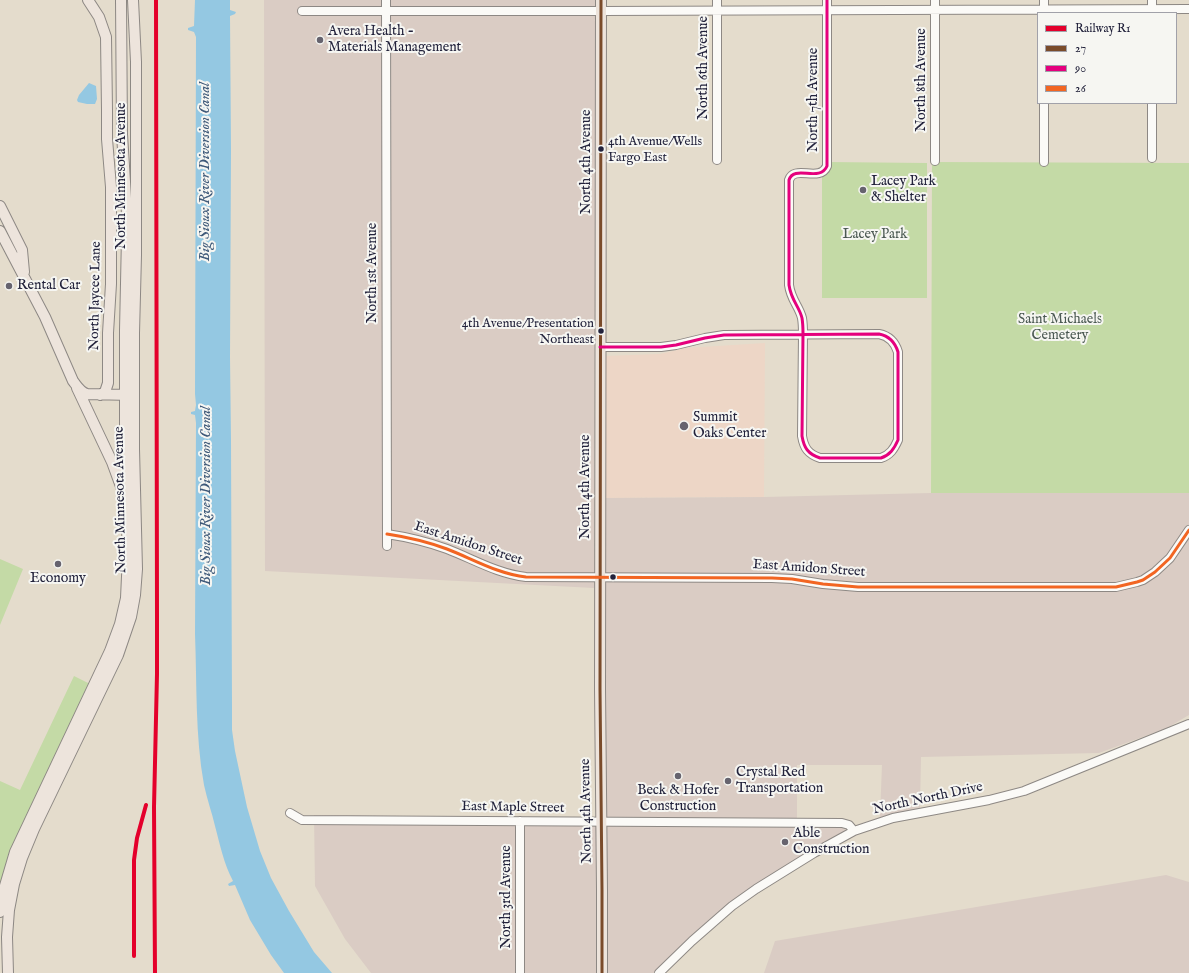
<!DOCTYPE html>
<html>
<head>
<meta charset="utf-8">
<style>
	body { margin:0 }
	#map { position:relative; width:1189px; height:973px; overflow:hidden; background:#e4dccc; font-family:"IM FELL English",serif }
	canvas { display:block }
	.legend { position:absolute; left:1037px; top:12px; width:140px; height:92px; box-sizing:border-box; background:#f6f6f2; border:1px solid #a1a1a9; margin:0; padding:5px 7px; list-style:none; font-size:12px; color:#22223b }
	.legend li { display:flex; align-items:center; gap:8px; height:20px }
	.legend b { width:20px; border:1px solid #a1a1a9 }
</style>
</head>
<body>
<div id="map">
<canvas width="1189" height="973"></canvas>
<ul class="legend">
<li><b style="height:5px;background:#e4002b"></b>Railway R1</li>
<li><b style="height:5px;background:#7a4b2a"></b>27</li>
<li><b style="height:5px;background:#e5007d"></b>90</li>
<li><b style="height:5px;background:#f26522"></b>26</li>
</ul>
</div>
<script>
const ctx = document.querySelector('canvas').getContext('2d');
ctx.lineJoin = 'round';
function fill(path, color) { ctx.fillStyle = color; ctx.fill(path, 'evenodd'); }
function stroke(path, color, width, dash) { ctx.strokeStyle = color; ctx.lineWidth = width; ctx.lineCap = dash ? 'butt' : 'round'; ctx.setLineDash(dash || []); ctx.stroke(path); }
function write(font, color, halo, rows, align = 'center') {
  ctx.font = font + ' "IM FELL English",serif'; ctx.lineWidth = 4; ctx.setLineDash([]); ctx.textBaseline = 'middle'; ctx.strokeStyle = halo; ctx.fillStyle = color; for (const [text, x, y, turn = 0] of rows) {
    ctx.save(); ctx.translate(x, y); ctx.rotate((+turn || 0) * Math.PI / 180); ctx.textAlign = isNaN(turn) ? turn : align; if (halo) ctx.strokeText(text, 0, 0); ctx.fillText(text, 0, 0); ctx.restore();
  }
}
const built = new Path2D(`
	M765,343l-1,154 -160,1v-142l56,-2 26,-6z`);
const industrial = new Path2D(`
	M264,0h332l-2,588 -329,-17z
	M931,493h258v222l-22,13 -68,25 -178,4 -1,52 -40,8 2,-52h-85v55l-192,-2 -1,-320 160,-1z
	M314,815l284,3v155h-227l-26,-34 -30,-53z
	M605,825l237,1 5,6 -147,97 -46,44h-49z
	M1166,875l23,7v91h-425l11,-32z`);
const green = new Path2D(`
	M827,162l100,1v135h-105v-125z
	M932,162l257,1v330h-258z
	M0,559l23,10 -23,56z
	M74,676l16,8 -72,151 -12,29 -6,26v-109l20,9z`);
const water = new Path2D(`
	M195,0h35v10l6,2 -1,2 -5,2 1,135 -1,206 1,84 1,266v23l3,21 12,56 13,44 11,27 18,33 25,41 18,21h-48l-13,-18 -21,-35 -15,-35 -6,1 -1,-2 5,-3c-9,-17 -13,-36 -18,-55 -3,-13 -8,-27 -11,-41 -9,-50 -7,-101 -9,-151l1,-211 -1,-8 -4,-1v-2l4,-1 1,-6 -1,-11 1,-357 -2,-5 -6,-2v-2l6,-2z
	M89,83l7,3 1,13 -2,5h-8l-9,-2 -1,-2 2,-5z`);
const minor = new Path2D(`
	M386,0l1,546
	M1152,0v13
	M302,11h299l588,-2
	M1044,13v-13
	M1152,103v55
	M717,160v-160
	M935,161v-161
	M1044,162v-59
	M600,347h61l15,-2 29,-7 19,-3 155,-1c10,2 16,8 19,18v88c-4,9 -8,15 -17,18h-61c-12,-4 -16,-10 -18,-22l1,-102c0,-5 0,-10 -1,-16 -3,-12 -11,-18 -13,-33v-105c5,-16 31,3 38,-14v-166
	M387,534c20,3 41,8 60,15 26,10 51,25 79,28l246,1 20,1 31,5 35,3h258l21,-5 6,-2 12,-8 15,-14 19,-28
	M290,813l12,7 540,3 7,2 5,6
	M520,821v152
	M659,973l33,-32 40,-35 24,-17 58,-36 40,-22 39,-13 96,-18 35,-9 165,-67`);
const major = new Path2D(`
	M88,0l11,17 7,20 1,73v29l4,48v97l-3,49v50l-3,9 -5,3
	M601,0l-1,689 2,201v83
	M0,206l22,44 2,22
	M0,231l45,86 28,64c4,5 7,11 14,13l45,1
	M77,388l35,74 11,30
	M0,912l4,-23 11,-37 95,-201 10,-27 6,-26 2,-43 -3,-88v-137l2,-94v-22l-5,-80 -1,-134
	M8,973l-1,-36 2,-27 5,-26 8,-26 12,-29 84,-174 13,-38 4,-22 2,-26 -3,-120v-116l2,-78v-193l-3,-62`);
const bus1 = new Path2D(`
	M601,0l-1,689 2,201v83`);
const bus2 = new Path2D(`
	M600,347h61l15,-2 29,-7 19,-3 155,-1c10,2 16,8 19,18v88c-4,9 -8,15 -17,18h-61c-12,-4 -16,-10 -18,-22l1,-102c0,-5 0,-10 -1,-16 -3,-12 -11,-18 -13,-33v-105c5,-16 31,3 38,-14v-166`);
const bus3 = new Path2D(`
	M387,534c20,3 41,8 60,15 26,10 51,25 79,28l246,1 20,1 31,5 35,3h258l21,-5 6,-2 12,-8 15,-14 19,-28`);
const rail1 = new Path2D(`
	M134,956v-96l3,-22 9,-33
	M155,973l-1,-166 3,-133v-58l-1,-616`);
const markers = [
	[320,40,4,"#66636e"],
	[601,149,3.5,"#22223b"],
	[863,190,4,"#66636e"],
	[9,286,4,"#66636e"],
	[601,331,3.5,"#22223b"],
	[684,426,5,"#66636e"],
	[58,564,4,"#66636e"],
	[613,577,3.5,"#22223b"],
	[678,776,4,"#66636e"],
	[728,781,4,"#66636e"],
	[785,842,4,"#66636e"]
];
const busNames = [
	["4th Avenue/Wells",608,142],
	["Fargo East",608,158],
	["4th Avenue/Presentation",594,324,"right"],
	["Northeast",594,340,"right"]
];
const poiNames = [
	["Avera Health -",328,32],
	["Materials Management",328,48],
	["Lacey Park",871,182],
	["& Shelter",871,198],
	["Rental Car",17,286],
	["Summit",693,418],
	["Oaks Center",693,434],
	["Economy",58,579,"center"],
	["Crystal Red",736,773],
	["Transportation",736,789],
	["Beck & Hofer",678,791,"center"],
	["Construction",678,807,"center"],
	["Able",793,834],
	["Construction",793,850]
];
const streetNames = [
	["North 6th Avenue",704,68,-90],
	["North 8th Avenue",922,80,-90],
	["North 7th Avenue",814,100,-90],
	["North 4th Avenue",587,162,-90],
	["North Minnesota Avenue",122,176,-90],
	["North 1st Avenue",373,273,-90],
	["North Jaycee Lane",96,296,-89],
	["North 4th Avenue",586,487,-90],
	["North Minnesota Avenue",121,500,-91],
	["East Amidon Street",468,544,18],
	["East Amidon Street",809,569,4],
	["North North Drive",928,799,-12],
	["East Maple Street",513,808,1],
	["North 4th Avenue",587,811,-91],
	["North 3rd Avenue",507,897,-90]
];
const parkNames = [
	["Lacey Park",875,235],
	["Saint Michaels",1060,320],
	["Cemetery",1060,336]
];
const waterNames = [
	["Big Sioux River Diversion Canal",206,172,-90],
	["Big Sioux River Diversion Canal",207,496,-90]
];
fill(built, '#edd6c6');
fill(industrial, '#daccc4');
fill(green, '#c4daa6');
fill(water, '#94c8e2');
stroke(minor, '#8d8884', 10);
stroke(major, '#8d8884', 12);
stroke(minor, '#fbfaf7', 8);
stroke(major, '#ede4dc', 10);
stroke(bus1, '#7a4b2a', 3);
stroke(bus2, '#e5007d', 3);
stroke(bus3, '#f26522', 3);
stroke(rail1, '#e4002b', 4);
for (const [x, y, r, color] of markers) { const dot = new Path2D(); dot.arc(x, y, r, 0, 2 * Math.PI); ctx.fillStyle = color; ctx.fill(dot); stroke(dot, '#f6f6f2', 1.5); }
write('13px', '#22223b', '#f6f6f2', busNames, 'left');
write('14px', '#22223b', '#f6f6f2', poiNames, 'left');
write('14px', '#22223b', '#f6f6f2', streetNames);
write('14px', '#4b5952', '#f6f6f2', parkNames);
write('italic 15px', '#3e5979', '#f6f6f2', waterNames);
</script>
</body>
</html>
